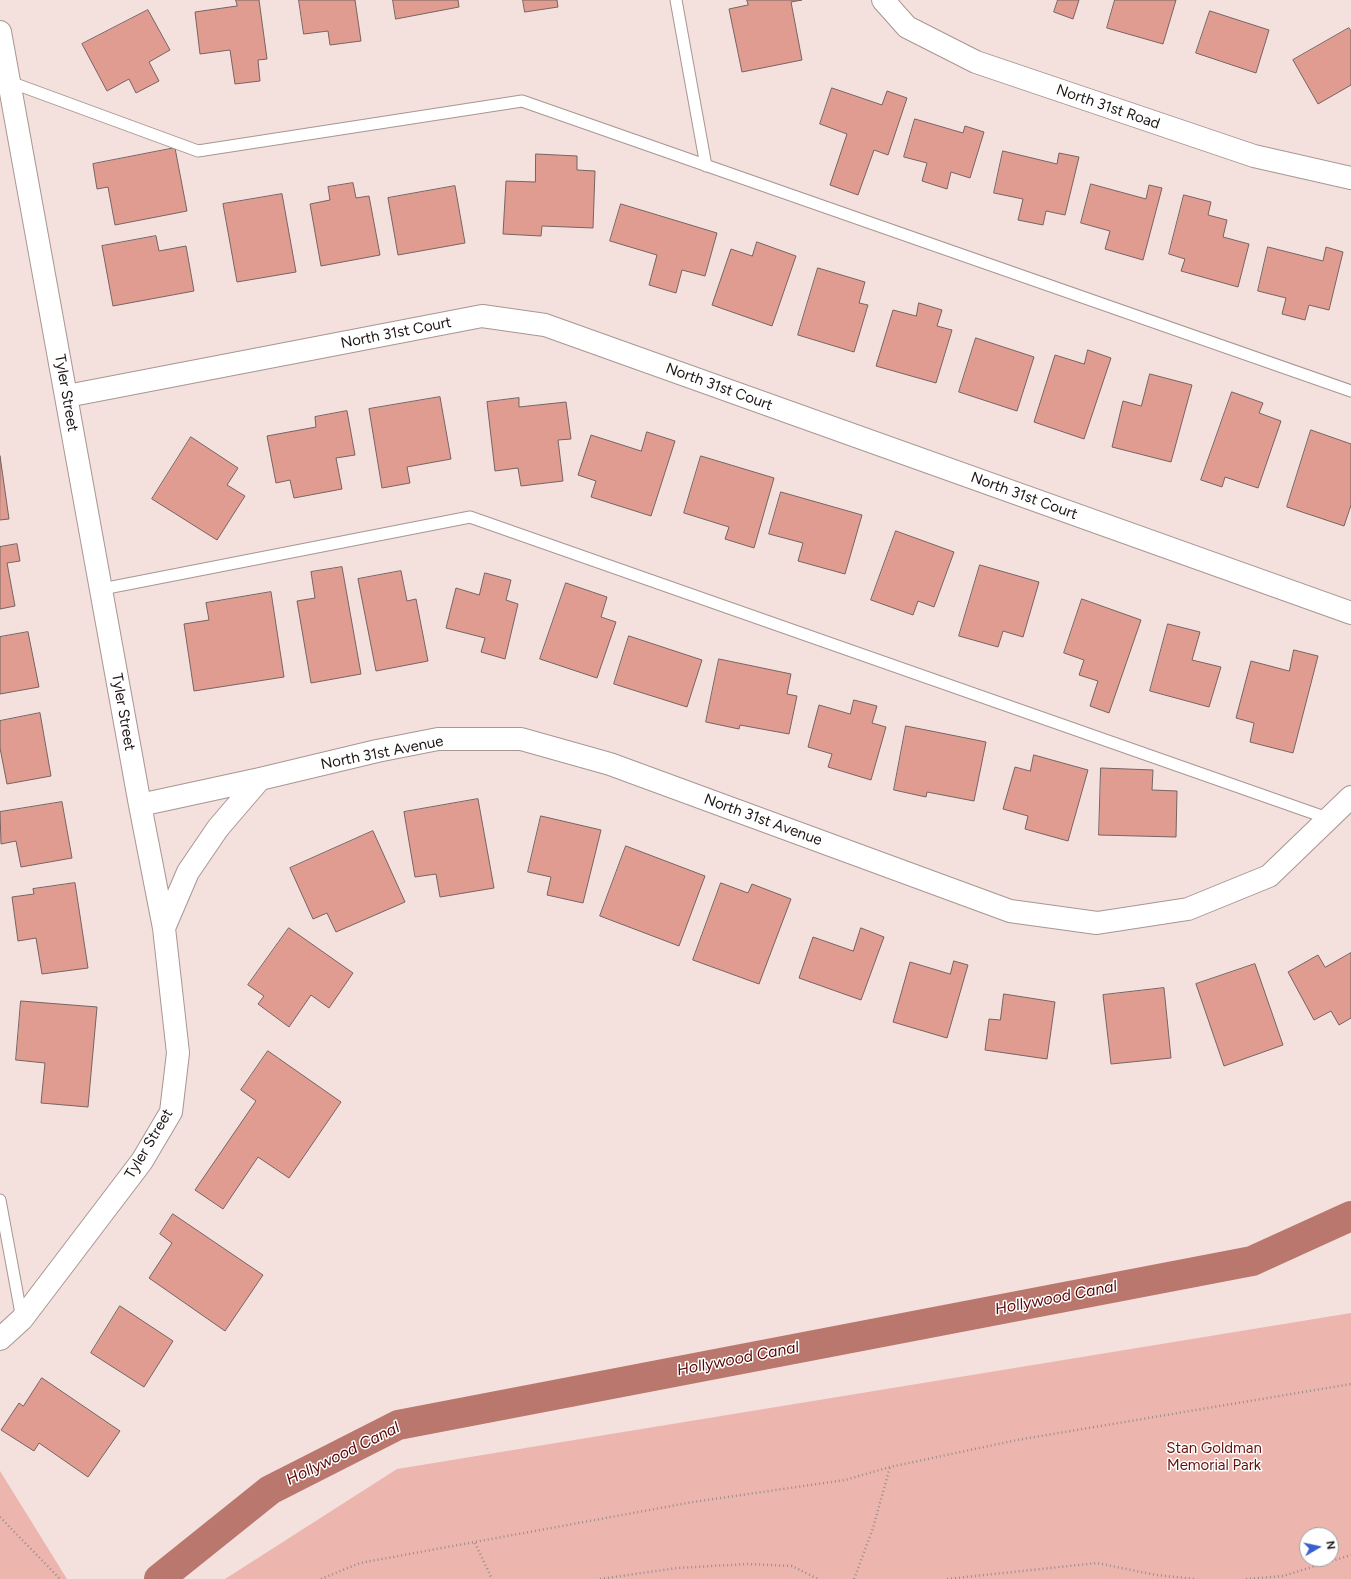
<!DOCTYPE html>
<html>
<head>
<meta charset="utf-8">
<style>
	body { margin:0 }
	#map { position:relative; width:1351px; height:1579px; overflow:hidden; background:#f4e0dd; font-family:Figtree,sans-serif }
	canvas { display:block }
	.north { position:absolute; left:1299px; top:1527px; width:40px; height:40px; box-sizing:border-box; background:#fff; border:1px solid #a5a2a1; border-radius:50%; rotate:81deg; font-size:11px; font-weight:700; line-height:16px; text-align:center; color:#1d1615 }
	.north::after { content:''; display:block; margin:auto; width:14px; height:18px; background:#385ecf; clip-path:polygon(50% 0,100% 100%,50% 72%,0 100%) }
</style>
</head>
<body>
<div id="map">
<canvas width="1351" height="1579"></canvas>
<div class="north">N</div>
</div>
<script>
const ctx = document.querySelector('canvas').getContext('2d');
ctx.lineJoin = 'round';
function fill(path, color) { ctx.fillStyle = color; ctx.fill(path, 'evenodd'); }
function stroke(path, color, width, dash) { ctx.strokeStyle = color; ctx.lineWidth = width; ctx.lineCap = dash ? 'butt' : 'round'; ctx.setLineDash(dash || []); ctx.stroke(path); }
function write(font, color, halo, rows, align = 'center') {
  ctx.font = font + ' Figtree,sans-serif'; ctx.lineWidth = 3; ctx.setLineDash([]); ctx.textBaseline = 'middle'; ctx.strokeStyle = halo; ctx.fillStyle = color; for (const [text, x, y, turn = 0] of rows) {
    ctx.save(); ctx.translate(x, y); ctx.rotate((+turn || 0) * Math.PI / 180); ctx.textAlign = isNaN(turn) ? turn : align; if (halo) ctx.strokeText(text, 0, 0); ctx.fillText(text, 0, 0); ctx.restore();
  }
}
const green = new Path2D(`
	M1351,1313v266h-1126l172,-110zM1307,1535h24v24h-24z
	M0,1471l67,108h-67z`);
const canal = new Path2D(`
	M159,1579l111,-89 128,-65 854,-164 99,-45`);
const building = new Path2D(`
	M236,0h23l8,59 -9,1 2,21 -25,3 -5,-34 -30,4 -5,-42 42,-6z
	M299,0h56l6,41 -31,4 -2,-14 -24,3z
	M393,0h65l1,7 -63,12z
	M523,0h34l1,7 -33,5z
	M747,0h55l-11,2 11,58 -60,12 -13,-63 19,-4z
	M1058,0h21l-6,19 -19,-7z
	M1115,0h61l-13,44 -56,-16z
	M148,10l22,40 -21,12 10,19 -23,12 -7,-14 -22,12 -25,-47z
	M1210,11l59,19 -13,43 -60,-20z
	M1349,28l2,3v54l-33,19 -25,-44z
	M832,88l50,17 5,-14 20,7 -19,57 -14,-5 -16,45 -28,-10 17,-51 -27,-10z
	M915,119l48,14 2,-7 19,6 -14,46 -19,-6 -4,17 -25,-8 5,-18 -23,-6z
	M175,148l12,63 -72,14 -7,-38 -11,2 -4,-25z
	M1003,151l54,13 2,-11 20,4 -14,58 -19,-4 -3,14 -25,-5 5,-21 -29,-6z
	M536,154l41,2v14l18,1 -2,57 -51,-2 -1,10 -38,-2 3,-53 29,1z
	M353,183l3,15 13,-2 11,59 -59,11 -11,-62 20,-4 -2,-13z
	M1091,184l55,15 3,-14 13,3 -19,72 -38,-11 5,-18 -29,-8z
	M455,186l10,57 -67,12 -10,-57z
	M282,194l14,78 -59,10 -14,-78z
	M1184,195l27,7 -3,13 19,5 -4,17 26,7 -11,43 -57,-16 4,-12 -16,-5z
	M621,204l96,29 -12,43 -23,-6 -6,23 -27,-8 8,-30 -47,-14z
	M156,236l3,15 27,-5 8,45 -81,15 -11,-60z
	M757,242l39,14 -24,70 -60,-21 19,-56 21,7z
	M1268,247l55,14 3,-14 17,5 -14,58 -20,-5 -4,15 -23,-6 4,-16 -28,-7z
	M818,268l47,14 -6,21 9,2 -14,47 -56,-17z
	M919,303l23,7 -5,16 15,4 -16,53 -60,-17 17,-56 23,6z
	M976,338l58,19 -17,54 -58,-19z
	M1088,350l23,8 -27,81 -50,-17 21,-67 29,9z
	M1150,374l42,11 -21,77 -59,-15 11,-46 18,5z
	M1232,392l31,11 -4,10 22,8 -23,67 -33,-11 -3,10 -21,-7z
	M440,397l11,62 -44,8 3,16 -28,5 -13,-79z
	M519,398v9l47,-5 5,37 -13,1 5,41 -42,5 -3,-18 -23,3 -8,-69z
	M347,411l8,44 -19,3 6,31 -48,9 -4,-18 -14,3 -9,-47 49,-9 -1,-10z
	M1311,430l40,14v61l-7,21 -57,-19z
	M647,432l28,9 -24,75 -60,-19 5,-16 -18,-6 13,-40 50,16z
	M191,437l47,31 -11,17 18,11 -28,44 -65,-41z
	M0,456l9,63 -9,1z
	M701,456l73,22 -20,70 -29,-9 4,-12 -45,-14z
	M781,492l81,23 -17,59 -47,-13 5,-18 -34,-9z
	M896,531l58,21 -20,55 -16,-6 -5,14 -42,-15z
	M17,544l3,17 -13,2 8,43 -15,3v-62z
	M980,565l59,17 -16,55 -20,-6 -5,16 -39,-11z
	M342,567l19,107 -50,9 -14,-82 18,-3 -4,-26z
	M401,571l6,30 9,-2 12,62 -52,10 -18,-92z
	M485,573l26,7 -5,20 12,4 -13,55 -24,-7 4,-14 -39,-10 10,-40 23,7z
	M566,583l41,14 -6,20 15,5 -19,56 -57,-19z
	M271,592l13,85 -90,14 -10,-67 25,-4 -3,-17z
	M1082,599l59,21 -32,93 -19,-7 8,-25 -19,-6 5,-15 -20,-7z
	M1168,624l32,8 -8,28 29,7 -12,40 -59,-16z
	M28,632l11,55 -39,7v-57z
	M629,636l73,24 -15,47 -73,-23z
	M1294,650l24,6 -25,97 -43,-11 4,-19 -18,-5 15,-57 38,10z
	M719,659l72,15 -4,20 10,2 -8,38 -49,-9 -1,4 -33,-7z
	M854,700l23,6 -5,17 14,4 -15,53 -43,-13 4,-13 -24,-7 11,-42 31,9z
	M40,713l11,63 -44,8 -7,-36v-27z
	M906,726l80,16 -12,59 -47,-9 -1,5 -32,-7z
	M1034,755l54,15 -20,71 -43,-12 3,-13 -25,-7 12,-42 15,4z
	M1101,768l52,2 -1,20 25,1 -1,46 -77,-2z
	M478,799l16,89 -54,9 -4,-23 -21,3 -11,-65z
	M62,802l10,56 -51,9 -5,-26 -15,3 -1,-32z
	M541,816l60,14 -18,73 -36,-8 4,-18 -23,-5z
	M373,831l32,71 -69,30 -9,-19 -14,6 -23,-51z
	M626,846l79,30 -26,70 -79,-30z
	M75,883l13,85 -46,6 -6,-36 -18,3 -6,-44 22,-3 -1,-5z
	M721,883l27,10 4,-9 39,15 -32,85 -66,-24z
	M289,928l64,45 -24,35 -18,-13 -22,32 -31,-23 6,-8 -16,-11z
	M861,928l23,9 -23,63 -62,-22 14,-41 40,14z
	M1351,953v65l-12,7 -8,-14 -17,9 -26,-48 30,-17 7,12z
	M954,961l14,4 -21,73 -54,-16 17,-60 40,12z
	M1255,964l28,81 -59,21 -28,-82z
	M1164,988l7,70 -60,6 -8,-69z
	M1004,994l51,8 -8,57 -62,-9 4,-31 11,1z
	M21,1001l76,6 -9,100 -47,-4 4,-40 -29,-3z
	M268,1051l73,51 -52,76 -31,-21 -35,52 -28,-19 61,-89 -15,-11z
	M173,1214l90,61 -38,56 -76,-53 23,-35 -12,-9z
	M120,1306l53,35 -29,46 -53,-34z
	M42,1378l78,53 -32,46 -49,-34 -5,8 -33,-21 18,-27 4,3z`);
const path = new Path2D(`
	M0,1517l60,62
	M475,1543l17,36
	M321,1579l39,-16 333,-61 152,-22 45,-13 127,-27 334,-56
	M600,1579l77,-11 71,-4 44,2 26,13
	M854,1579l19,-51 17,-61
	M947,1579l150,-16 59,12 40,4
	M1246,1579l37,-3 68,-21`);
const lane = new Path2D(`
	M676,0l30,166
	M10,82l188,69 324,-50 829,290
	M102,589l368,-72 860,302
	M0,1200l22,119`);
const street = new Path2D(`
	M883,0l24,27 69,35 278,94 97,22
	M0,32l140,773 24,123 14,125 -7,59 -29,49 -120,158 -22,20
	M67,396l415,-80 63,9 806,288
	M140,805l120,-26 117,-28 61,-12h83l89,25 400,147 87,12 91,-14 81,-33 82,-79
	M164,928l24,-56 30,-44 42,-49`);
const streetNames = [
	["North 31st Road",1108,107,19],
	["North 31st Court",396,333,-11],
	["North 31st Court",719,387,20],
	["Tyler Street",66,393,80],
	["North 31st Court",1024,496,20],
	["Tyler Street",123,712,80],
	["North 31st Avenue",382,753,-11],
	["North 31st Avenue",763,820,20],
	["Tyler Street",149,1144,-59]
];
const parkNames = [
	["Stan Goldman",1214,1449],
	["Memorial Park",1214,1466]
];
const waterNames = [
	["Hollywood Canal",1056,1298,-11],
	["Hollywood Canal",738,1359,-11],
	["Hollywood Canal",343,1454,-26]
];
fill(green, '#ecb6ae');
stroke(canal, '#b9776d', 30);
fill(building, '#e19c92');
stroke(building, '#756461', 1);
stroke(lane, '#a89693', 13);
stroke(street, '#a89693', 24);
stroke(path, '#9a8b89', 2.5, [1, 3]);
stroke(lane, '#fff', 11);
stroke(street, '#fff', 22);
write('15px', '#1d1615', '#fff', streetNames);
write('15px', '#64120e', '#fff', parkNames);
write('italic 16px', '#5a0605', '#fff', waterNames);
</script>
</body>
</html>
